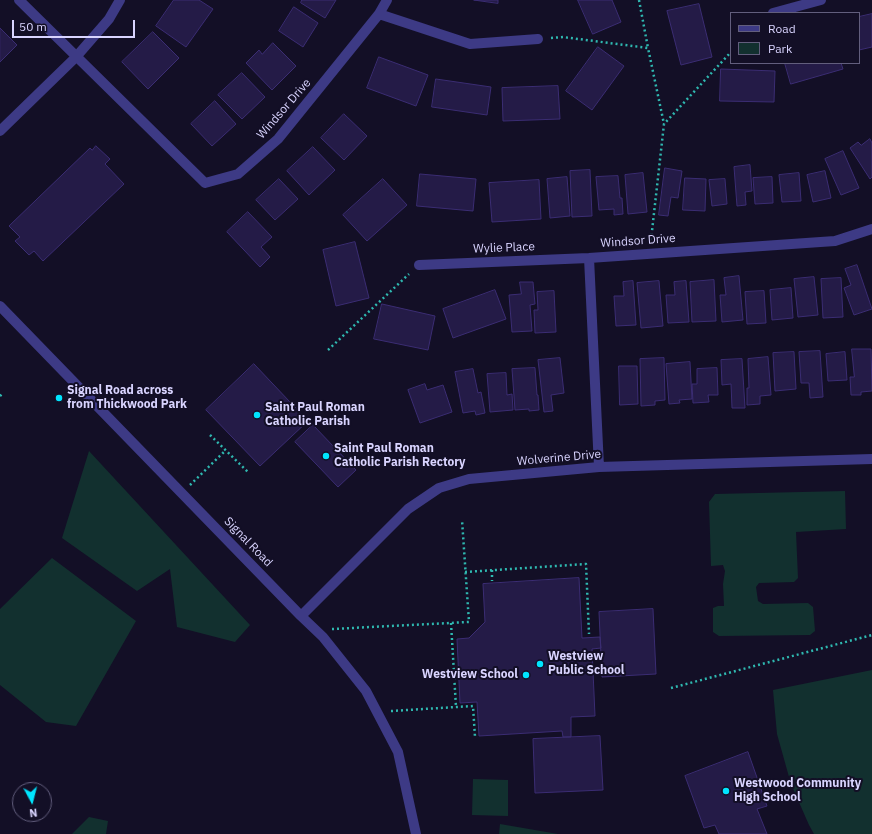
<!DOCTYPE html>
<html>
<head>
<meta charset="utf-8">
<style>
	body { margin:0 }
	#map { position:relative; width:872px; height:834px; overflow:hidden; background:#130f26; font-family:"IBM Plex Sans",sans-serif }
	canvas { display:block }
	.legend { position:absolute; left:730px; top:12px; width:130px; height:52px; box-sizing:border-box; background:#130f26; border:1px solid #625e7d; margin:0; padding:5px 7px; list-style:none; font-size:12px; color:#d9d4ff }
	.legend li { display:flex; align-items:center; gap:8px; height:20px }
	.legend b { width:20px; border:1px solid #625e7d }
	.north { position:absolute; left:12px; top:782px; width:40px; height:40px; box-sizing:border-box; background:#130f26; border:1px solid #625e7d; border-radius:50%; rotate:173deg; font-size:11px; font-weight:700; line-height:16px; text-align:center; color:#d9d4ff }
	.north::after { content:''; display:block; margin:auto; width:14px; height:18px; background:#00e5ff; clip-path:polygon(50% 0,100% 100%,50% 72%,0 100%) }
	.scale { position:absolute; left:12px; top:20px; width:123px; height:18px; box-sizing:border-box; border:2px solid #d9d4ff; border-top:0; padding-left:5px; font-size:12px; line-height:14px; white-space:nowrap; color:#d9d4ff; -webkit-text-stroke:3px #130f26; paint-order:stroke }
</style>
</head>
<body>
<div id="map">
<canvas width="872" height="834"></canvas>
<ul class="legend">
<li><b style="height:5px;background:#3d3a85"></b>Road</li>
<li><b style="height:11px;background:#12302f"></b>Park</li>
</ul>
<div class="north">N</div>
<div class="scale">50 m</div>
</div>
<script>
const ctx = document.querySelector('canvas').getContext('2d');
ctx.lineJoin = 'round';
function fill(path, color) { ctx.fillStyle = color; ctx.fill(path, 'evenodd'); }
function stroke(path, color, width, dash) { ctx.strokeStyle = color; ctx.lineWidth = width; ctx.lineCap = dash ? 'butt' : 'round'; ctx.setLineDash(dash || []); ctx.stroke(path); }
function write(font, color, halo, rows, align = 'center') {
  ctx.font = font + ' "IBM Plex Sans",sans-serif'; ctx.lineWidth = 4; ctx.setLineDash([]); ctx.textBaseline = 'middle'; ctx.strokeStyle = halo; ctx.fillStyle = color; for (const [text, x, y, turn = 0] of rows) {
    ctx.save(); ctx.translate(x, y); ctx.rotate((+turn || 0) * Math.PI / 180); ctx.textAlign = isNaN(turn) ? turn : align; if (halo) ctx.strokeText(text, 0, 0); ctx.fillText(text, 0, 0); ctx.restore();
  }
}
const green = new Path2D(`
	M89,451l161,174 -15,17 -58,-15 -7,-58 -33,22 -75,-53z
	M845,491l1,38 -50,3 2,46 -4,4 -35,1 -3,4 2,14 5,3 45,-1 5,4 2,24 -5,4 -91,1 -6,-4v-24l5,-2h6l-1,-22 2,-13 -2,-6 -12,1 -2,-64 6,-8z
	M52,558l84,63 -60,105 -30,-4 -46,-37v-76z
	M872,670v164h-58l-5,-9 -18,-41 -14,-50 -4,-44z
	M473,779l35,1v36l-36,-1z
	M89,817l19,4 -2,13h-34z
	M500,824l58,10h-59z`);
const building = new Path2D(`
	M174,0h25l14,9 -27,38 -30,-21z
	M302,0h34l-11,18 -24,-15z
	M474,0h24v3z
	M578,0h34l9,22 -28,12z
	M699,4l13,53 -31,8 -14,-54z
	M294,7l24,16 -15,24 -24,-16z
	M872,14v33l-13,3v-33z
	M0,28l17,17 -17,17z
	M153,32l26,26 -31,31 -26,-27z
	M273,43l23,23 -24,24 -26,-27 13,-13 3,4z
	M598,47l26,19 -32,44 -26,-19z
	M379,57l49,18 -12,31 -49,-18z
	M785,63h56l2,6 -52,15z
	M721,69l54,2 -1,31 -54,-1z
	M242,73l23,24 -23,22 -24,-24z
	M436,79l55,8 -4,28 -55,-8z
	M558,86l2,33 -57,2 -1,-33z
	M215,101l21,23 -24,22 -21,-22z
	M344,114l23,22 -23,24 -23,-22z
	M870,139l2,4v34l-2,2 -20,-31 8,-6 3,3z
	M96,146l14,13 -5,5 19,20 -81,77 -9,-10 -5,4 -14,-14 5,-4 -11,-11 81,-78 2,2z
	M313,147l22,23 -26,25 -22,-24z
	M843,151l16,37 -18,7 -16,-36z
	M750,165l2,26 -7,1 1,13 -9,1 -3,-39z
	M665,168l17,3 -4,27 -7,-1 -3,19 -9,-1z
	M590,170l2,46 -20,1 -2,-46z
	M825,171l6,27 -18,4 -6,-27z
	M643,173l4,39 -19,2 -3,-39z
	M799,173l2,28 -19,1 -3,-27z
	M420,174l56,5 -3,32 -56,-5z
	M618,176l2,22h2l1,16 -9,1v-6l-15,1 -3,-33z
	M567,177l3,39 -20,2 -3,-39z
	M772,177l1,26 -18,1 -2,-26z
	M685,178l21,1 -1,32 -22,-1z
	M279,179l19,20 -23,21 -19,-20z
	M383,179l24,26 -40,36 -24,-26z
	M725,179l2,25 -15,2 -3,-26z
	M539,180l2,39 -49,3 -3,-39z
	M248,212l24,25 -11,10 9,10 -10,10 -33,-35z
	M355,242l14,56 -33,8 -13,-56z
	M857,265l15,44 -18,6 -10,-27 7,-3 -6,-16z
	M739,276l4,44 -21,2 -2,-27h6l-2,-17z
	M814,277l4,38 -20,2 -4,-38z
	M841,278l2,39 -20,1 -2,-39z
	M714,280l2,41 -24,1 -2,-40z
	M633,281l3,44 -20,1 -2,-30h10l-1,-14z
	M659,281l4,45 -22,2 -4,-45z
	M686,281l3,41 -21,1 -2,-28h9l-1,-13z
	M520,282h13l2,22 -5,1 2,26 -20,1 -3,-37 12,-1z
	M791,288l2,30 -21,2 -2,-30z
	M495,290l11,29 -53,19 -10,-29z
	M554,291l2,41 -21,1 -1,-23h4l-1,-18z
	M764,291l2,32 -19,1 -2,-32z
	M382,304l53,12 -7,34 -54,-11z
	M852,349h19l1,42 -11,1v3h-10l-1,-18h4z
	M820,351l3,46 -13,1 -1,-15h-8l-2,-31z
	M794,352l2,37 -21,2 -2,-38z
	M845,352l2,28 -19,1 -2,-27z
	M768,357l3,38 -11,1v8l-13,1v-17h2l-1,-29z
	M560,358l4,35 -13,2 2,16 -9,1 -6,-52z
	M664,358l1,42 -10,1v4l-14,1 -1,-47z
	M742,359l3,49h-13l-1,-24 -9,1 -1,-25z
	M690,362l2,37 -13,1 1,3 -11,1 -3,-40z
	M254,364l54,57 -48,45 -54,-56z
	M619,366h18l1,38 -18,1z
	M535,368l2,27h1l1,15 -10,1v-2l-14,1 -3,-41z
	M717,368l1,27h-10l1,7 -16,1 -1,-19h5v-15z
	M473,369l5,24 3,-1 4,21 -9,2 -1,-4 -12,2 -8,-41z
	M506,373l1,22 5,-1 1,16 -23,2 -3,-38z
	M425,384l2,6 16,-5 9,27 -32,11 -12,-33z
	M313,425l43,45 -18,17 -43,-45z
	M579,578l3,60 18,-1 1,11 -9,1 3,67 -24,1v20h-8l-1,-6 -83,5 -2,-34 -17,1 -3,-64 12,-1 16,-16 -2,-38z
	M653,609l3,65 -54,3 -3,-65z
	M600,736l3,54 -68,3 -2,-54z
	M748,752l19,54 -10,3 10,25h-48l-4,-9 -11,3 -19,-52z`);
const path = new Path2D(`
	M639,0l9,48
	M551,38l12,-1 85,11 16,76
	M651,240l13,-116 67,-72
	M328,350l81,-76
	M0,396l3,-3
	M210,435l38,37
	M190,485l36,-35
	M492,570v11
	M465,572l121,-8 3,70
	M451,623l5,84
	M332,629l137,-7 -7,-102
	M671,688l201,-53
	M391,711l82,-5 2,31`);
const minor = new Path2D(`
	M19,0l186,183 33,-9 40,-35 101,-125 8,-14
	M773,13l48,-13
	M379,14l91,30 68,-5
	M0,131l76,-74 33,-38 11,-19
	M589,258l10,209
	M419,265l170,-7 246,-17 37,-12
	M0,306l301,310 22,21 43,54 11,21 21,40 18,82
	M301,616l107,-107 31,-21 30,-9 130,-12 273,-8`);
const markers = [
	[59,398,4,"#00e5ff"],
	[257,415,4,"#00e5ff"],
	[326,456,4,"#00e5ff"],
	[540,664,4,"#00e5ff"],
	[526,675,4,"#00e5ff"],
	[726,791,4,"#00e5ff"]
];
const streetNames = [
	["Windsor Drive",284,109,-49],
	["Windsor Drive",638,241,-4],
	["Wylie Place",504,248,-2],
	["Wolverine Drive",559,458,-5],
	["Signal Road",248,542,46]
];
const poiNames = [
	["Signal Road across",67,391],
	["from Thickwood Park",67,405],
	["Saint Paul Roman",265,408],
	["Catholic Parish",265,422],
	["Saint Paul Roman",334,449],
	["Catholic Parish Rectory",334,463],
	["Westview",548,657],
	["Public School",548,671],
	["Westview School",518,675,"right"],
	["Westwood Community",734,784],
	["High School",734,798]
];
fill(green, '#12302f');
fill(building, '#241b47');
stroke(building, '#3b2d73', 1);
stroke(path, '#2fb8b0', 2.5, [2, 3]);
stroke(minor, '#3d3a85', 10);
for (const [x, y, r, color] of markers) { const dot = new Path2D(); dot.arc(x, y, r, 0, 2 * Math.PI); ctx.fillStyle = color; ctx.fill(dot); stroke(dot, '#130f26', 1.5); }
write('12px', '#d9d4ff', '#130f26', streetNames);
write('bold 12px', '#d9d4ff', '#130f26', poiNames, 'left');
</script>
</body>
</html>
